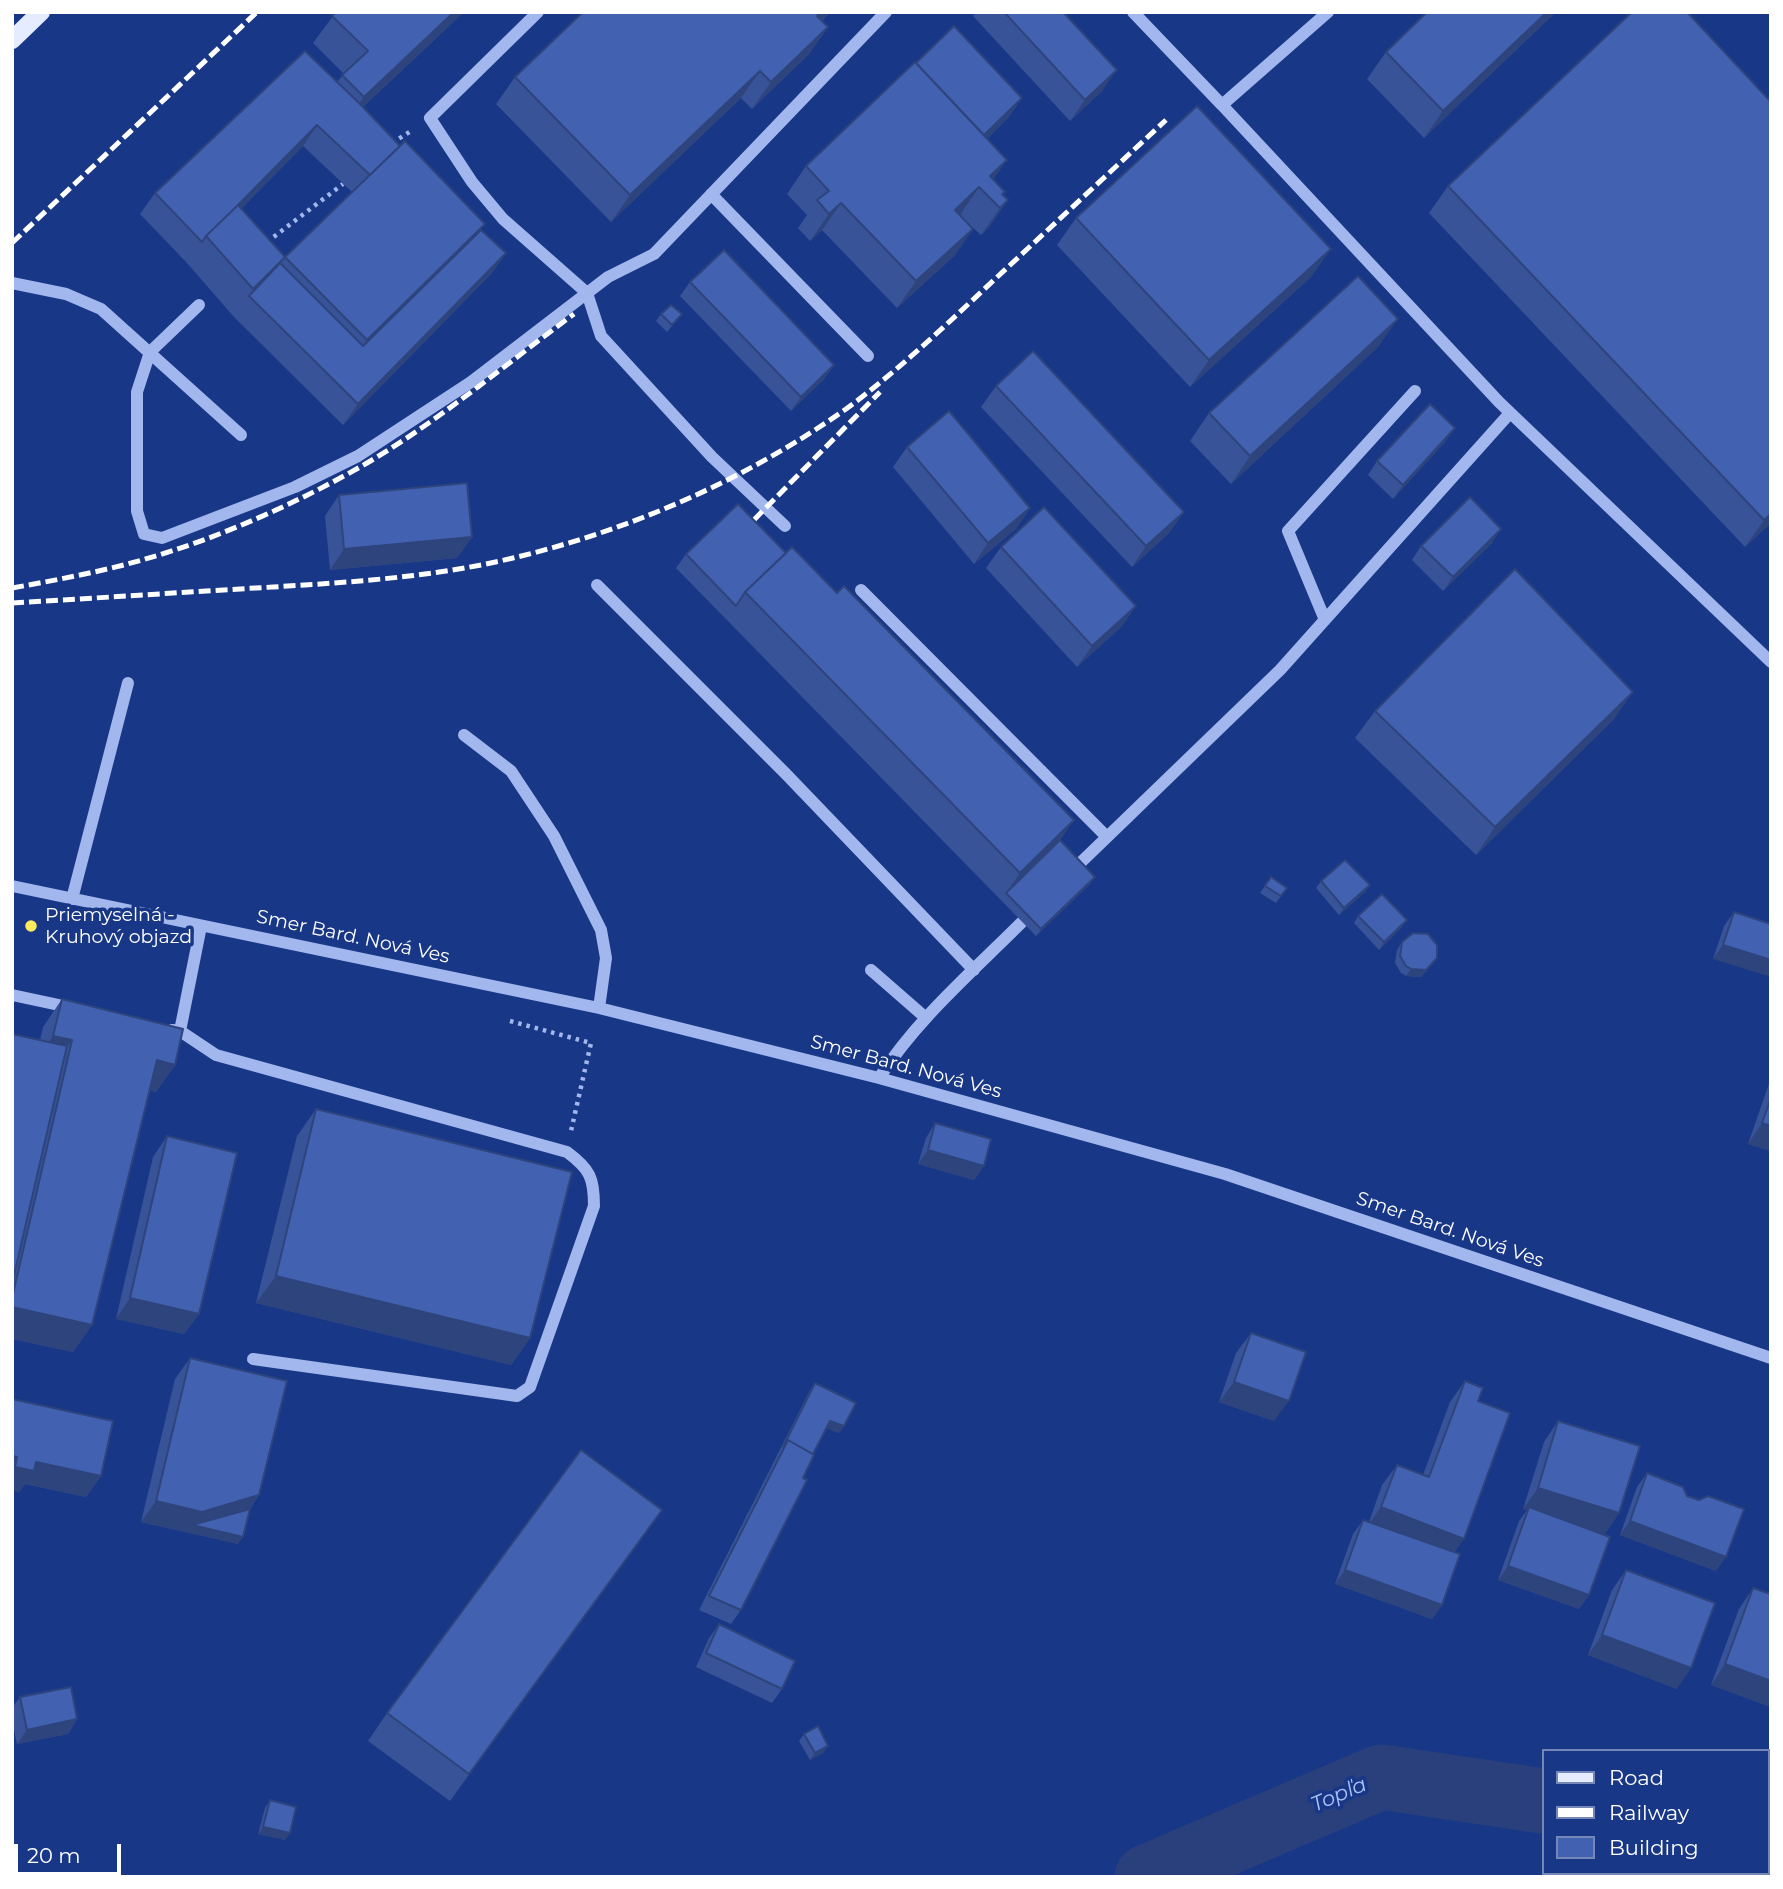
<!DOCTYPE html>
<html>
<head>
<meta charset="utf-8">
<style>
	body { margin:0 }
	#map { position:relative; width:1783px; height:1889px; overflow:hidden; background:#193787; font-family:Montserrat,sans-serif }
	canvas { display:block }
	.frame { position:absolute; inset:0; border:14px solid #fff; pointer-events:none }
	.legend { position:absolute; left:1542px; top:1749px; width:228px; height:126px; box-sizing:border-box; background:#193787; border:2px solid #7587b7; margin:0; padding:9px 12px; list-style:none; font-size:21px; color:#fff }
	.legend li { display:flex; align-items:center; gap:14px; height:35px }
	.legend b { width:35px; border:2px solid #7587b7 }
	.scale { position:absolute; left:14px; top:1844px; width:107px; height:32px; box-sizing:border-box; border:4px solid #fff; border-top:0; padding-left:9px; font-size:21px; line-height:24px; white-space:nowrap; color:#fff; -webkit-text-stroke:5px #193787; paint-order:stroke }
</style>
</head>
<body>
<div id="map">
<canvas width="1783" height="1889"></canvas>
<div class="frame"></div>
<ul class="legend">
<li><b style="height:9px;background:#e6ecff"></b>Road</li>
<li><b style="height:9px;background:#fff"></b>Railway</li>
<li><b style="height:19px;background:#4261b1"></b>Building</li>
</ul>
<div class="scale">20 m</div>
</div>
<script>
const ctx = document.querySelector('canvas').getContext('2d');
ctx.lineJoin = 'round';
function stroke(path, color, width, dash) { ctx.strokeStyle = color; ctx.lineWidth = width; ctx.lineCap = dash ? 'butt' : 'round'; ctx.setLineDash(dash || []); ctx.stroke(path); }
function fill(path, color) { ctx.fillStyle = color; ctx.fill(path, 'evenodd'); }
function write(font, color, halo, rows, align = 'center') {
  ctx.font = font + ' Montserrat,sans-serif'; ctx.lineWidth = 7; ctx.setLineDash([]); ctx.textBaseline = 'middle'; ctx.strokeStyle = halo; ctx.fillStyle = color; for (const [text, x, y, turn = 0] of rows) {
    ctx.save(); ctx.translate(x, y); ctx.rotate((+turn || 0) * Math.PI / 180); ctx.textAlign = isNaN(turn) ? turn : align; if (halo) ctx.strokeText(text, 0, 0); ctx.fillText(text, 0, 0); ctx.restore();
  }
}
const river = new Path2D(`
	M1767,1861l4,2
	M1147,1877l234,-100 162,24`);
const path = new Path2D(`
	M392,143l19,-12
	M267,242l76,-58
	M510,1021l81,22 -20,88`);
const minor = new Path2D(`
	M538,12l-108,106 42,64 31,37 84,74 14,43 111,121 73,69
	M1133,12l89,93 106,-93
	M1222,105l277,297 272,260
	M711,194l157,162
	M12,283l54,11 35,15 140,126
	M199,305l-49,47 -13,40v119l7,23 18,4 133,-51 63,-31 113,-74 137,-105 46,-23 232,-242
	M597,585l189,189 188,196
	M861,590l246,247
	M1325,620l-37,-89 127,-140
	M464,735l47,36 43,65 47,94 5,28 -7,50
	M1075,868l205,-198 230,-257
	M12,886l587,122 280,70 346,96 546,184
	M72,899l56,-216
	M871,970l55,48
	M12,995l61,13
	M172,1030l8,1 21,-105
	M180,1031l36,24 351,97c23,17 27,26 27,54l-64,181 -13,9 -264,-37
	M879,1078c39,-60 93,-106 143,-156`);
const major = new Path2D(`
	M12,40l29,-28`);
const rail = new Path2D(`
	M12,243l245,-231
	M742,532l138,-140
	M12,588c44,-8 88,-16 130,-28 75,-21 158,-58 225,-97 73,-43 139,-99 207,-149
	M12,603c87,-5 174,-11 261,-16 81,-5 161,-10 240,-29 118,-28 234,-79 333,-149 53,-39 100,-84 148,-129 57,-53 115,-107 172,-160`);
const wall = new Path2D(`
	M336,12h128l-101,95 118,123 25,23 -15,21 -148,151 -109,-108 -47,-54 -47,-49 15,-21 182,-111 7,-8 -31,-31zM303,146l49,46 -67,65 -5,7 5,-7 -44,-48z
	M583,12h247l-8,9 6,6 -19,27 -57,55 -11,-11 -130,124 -115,-118 19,-27z
	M976,12h87l39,79 -32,30 -97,-105z
	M1556,12l-132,126 -57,-59 19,-27z
	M916,63l106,35 -14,20 -21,21 6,41 12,12 -2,3 5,5 -19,27 -8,8 -22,-20 14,14 -19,27 -57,52 -75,-78 -12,11 -12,-13 9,-13 -20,-21 19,-28z
	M1771,102v421l-26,24 -316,-334 19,-27z
	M1076,218l236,58 -122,111 -133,-142z
	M690,282l144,83 -10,14 -33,32 -111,-115z
	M661,314h21l-15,18 -11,-11z
	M1379,346l-148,138 -41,-43 19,-28z
	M996,386l188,126 -15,21 -37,34 -151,-160z
	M1445,442l-52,57 -25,-24 9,-14z
	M907,447l123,61 -14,21 -42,35 -81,-97z
	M339,495l133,42 -15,21 -127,12 -5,-54z
	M1492,543l-49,48 -31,-31 9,-14z
	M1001,547l135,59 -15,21 -44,40 -91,-99z
	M786,553l274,287 30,44 -54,52 -360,-368 10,-14z
	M1375,711l239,8 -138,136 -121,-117z
	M1271,877l16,11 -11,15 -16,-10z
	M1321,881l49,4 -5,7 -26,23 -23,-27z
	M1734,912l37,12 -58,35 11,-33z
	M1358,916l49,4 -5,7 -23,23 -25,-27z
	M1402,942l35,16 -16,19 -15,-1 -5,-3 -6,-10 2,-13z
	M62,999l113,66 -19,27 -7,-2 -57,235 -19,27 -61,-13v-305l28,6 3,-13z
	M1771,1078v73l-23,-7z
	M316,1109l214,229 -19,27 -255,-62 41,-167z
	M935,1123l49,43 -10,14 -56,-16 8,-26z
	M167,1136l32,178 -15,20 -68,-15 37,-162z
	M1251,1333l23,88 -55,-19 17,-49z
	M190,1358l69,137 -9,14 -12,35 -97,-22 34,-143z
	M1465,1381l13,20 -24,151 -12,53 -10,14 -97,-35 18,-50 10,-14 6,2 13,-37 15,-20 26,10 27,-73z
	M815,1383l29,43 -5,7 -13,-5 -85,182 -10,14 -32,-14 111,-220z
	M12,1399l89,77 -15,21 -61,-13 -6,8 -7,-2z
	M1558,1421l61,92 -14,21 -10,-3 -6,64 -10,14 -81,-29 21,-59 8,-11 -4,-1 21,-67z
	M1647,1473l69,98 -96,-36 17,-48z
	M643,1537l-193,264 -82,-60 19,-28z
	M1626,1570l51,119 -89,-34 24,-65z
	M1753,1588l18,6v113l-60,-22 28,-76z
	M719,1624l63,65 -10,14 -76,-36 13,-29z
	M20,1697l57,22 -9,15 -51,10 -5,-24v-12z
	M804,1734l24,12 -5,7 -13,7 -11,-19z
	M270,1800l15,40 -27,-6 7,-26z`);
const shadedWall = new Path2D(`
	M454,12h10l-119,112 19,-27z
	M821,12h9l-32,31 19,-27z
	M1547,12h9l-132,126 19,-27z
	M828,27l-19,27 -57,55 19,-27z
	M1117,70l-15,21 -32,30 15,-21z
	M760,71l-19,27 -130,124 19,-27z
	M1022,98l-14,20 -45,44 15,-21z
	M317,125l-14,21 -93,94 -3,-3z
	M1007,160l-19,27 2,-11z
	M979,187l-19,28 -24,22 19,-27z
	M1008,200l-19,27 -8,8 19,-27z
	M841,203l-19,27 -12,11 19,-27z
	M485,224l-19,27 -118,116 19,-27z
	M973,229l-19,27 -57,52 19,-27z
	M1331,249l-19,27 -122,111 19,-27z
	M506,253l-15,21 -148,151 15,-21z
	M1398,319l-19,27 -148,138 19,-28z
	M834,365l-10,14 -33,32 10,-14z
	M1455,428l-10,14 -52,57 10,-14z
	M1030,508l-14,21 -42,35 14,-21z
	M1184,512l-15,21 -37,34 14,-21z
	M1771,514v9l-26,24 19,-27z
	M1501,529l-9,14 -49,48 10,-14z
	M472,537l-15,21 -127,12 14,-21z
	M1136,606l-15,21 -44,40 15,-21z
	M1633,692l-19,27 -138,136 19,-28z
	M1074,820l-19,28 -49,45 14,-20z
	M1095,877l-5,7 -54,52 5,-7z
	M1370,885l-5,7 -26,23 5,-7z
	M1407,920l-5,7 -23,23 5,-8z
	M1723,945l48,15v17l-58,-18z
	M1437,958l-16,19 -15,-1 5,-7z
	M53,1036l19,4 -19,27 -19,-4z
	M157,1060l18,5 -19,27 -19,-5z
	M1762,1123l9,3v25l-23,-7z
	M928,1150l56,16 -10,14 -56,-16z
	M276,1276l254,62 -19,27 -255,-62z
	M130,1298l69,16 -15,20 -68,-15z
	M12,1307l80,18 -19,27 -61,-13z
	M1234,1382l55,19 -15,20 -55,-19z
	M830,1421l14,5 -5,7 -14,-5z
	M12,1456l5,1 -5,8z
	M36,1462l65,14 -15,21 -61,-13 -6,8 -7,-2v-18l3,-5z
	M1538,1488l81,25 -14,21 -77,-23 1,-4 -2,3 -4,-1z
	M259,1495l-14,21 -2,21 -5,7 -97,-22 15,-21z
	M1381,1507l83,32 -15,21 -83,-32z
	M662,1510l-19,27 -193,264 19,-27z
	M1630,1521l96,36 -10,14 -96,-36z
	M1508,1566l81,29 -10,14 -81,-29z
	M1345,1570l97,35 -10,14 -97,-35z
	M1602,1635l89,33 -14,21 -89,-34z
	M1725,1664l46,17v26l-60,-22z
	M77,1719l-9,15 -51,10 10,-14z
	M828,1746l-5,7 -13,7 5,-7z
	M263,1827l27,6 -5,7 -27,-6z`);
const building = new Path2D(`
	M336,12h118l-90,85 -22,-22 26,-24 -36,-35z
	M583,12h238l-4,4 11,11 -57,55 -11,-11 -130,124 -115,-118z
	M1004,12h59l54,58 -32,30z
	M1427,12h120l-104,99 -57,-59z
	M1632,12h55l84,90v412l-7,6 -316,-334z
	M954,26l68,72 -38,37 -68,-72z
	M305,51l55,53 40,42 -30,29 -53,-50 -79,80 -32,31 -4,6 -47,-49z
	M915,62l92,98 -17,16 15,16 -3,2 6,6 -8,8 -21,-21 -24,23 18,19 -57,52 -75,-78 -12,11 -12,-14 12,-9 -23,-25z
	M1197,106l134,143 -122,111 -133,-142z
	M405,141l80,83 -118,116 -82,-83z
	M238,205l47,52 -32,32 -47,-53z
	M481,230l25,23 -148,151 -109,-108 31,-33 83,83z
	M724,250l110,115 -33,32 -111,-115z
	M1358,276l40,43 -148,137 -41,-43z
	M671,305l11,9 -10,11 -11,-11z
	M1033,351l151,161 -38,34 -150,-160z
	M1430,404l25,24 -52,57 -26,-24z
	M949,411l81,97 -42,35 -81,-96z
	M467,483l5,54 -128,12 -5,-54z
	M1470,497l31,32 -48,48 -32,-31z
	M738,504l48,49 -41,39 -9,14 -50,-52z
	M1044,507l92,99 -44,40 -91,-99z
	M792,547l45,46 7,-7 230,234 -54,53 -275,-281z
	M1515,569l118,123 -138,135 -120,-116z
	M1060,840l35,37 -54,52 -35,-36z
	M1345,860l25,25 -26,23 -23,-27z
	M1271,877l16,11 -6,8 -16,-10z
	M1382,894l25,26 -23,22 -26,-26z
	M1734,912l37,12v36l-48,-15z
	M1413,933l15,1 9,11v13l-11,12 -15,-1 -5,-3 -6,-10 2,-14z
	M62,999l121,30 -8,36 -18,-5 -65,265 -80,-18v-9l60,-258 -19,-4z
	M12,1034l55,12 -55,238z
	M1771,1098v28l-9,-3z
	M316,1109l256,63 -42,166 -254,-62z
	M935,1123l56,16 -7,27 -56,-16z
	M167,1136l70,17 -38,161 -69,-16z
	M1251,1333l55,19 -17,49 -55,-19z
	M190,1358l97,23 -28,114 -57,17 -46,-11z
	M1465,1381l18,7 -5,13 32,12 -46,126 -83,-32 16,-42 32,12z
	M815,1383l41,20 -12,23 -14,-5 -17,33 -25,-14 -5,7z
	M12,1399l101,22 -12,55 -65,-14 -2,9 -19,-4 2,-10 -5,-1z
	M1558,1421l82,25 -21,67 -81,-25z
	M788,1440l26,15 -11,23 4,2 -66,130 -32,-14z
	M581,1450l81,60 -193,264 -82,-61z
	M1647,1473l36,14 4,9 12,4 9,-4 36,13 -18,48 -96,-36z
	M1529,1507l81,30 -21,58 -81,-29z
	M250,1509l-7,28 -51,-12z
	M1363,1520l97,34 -18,51 -97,-35z
	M1626,1570l89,33 -24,65 -89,-33z
	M1753,1588l18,6v87l-46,-17z
	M719,1624l76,37 -13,28 -76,-36z
	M71,1687l6,32 -50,11 -7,-33z
	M818,1726l10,20 -13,7 -11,-19z
	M270,1800l26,7 -6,26 -27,-6z`);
const markers = [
	[31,926,7,"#ffeb5c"]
];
const poiNames = [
	["Priemyselná -",45,915],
	["Kruhový objazd",45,937]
];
const streetNames = [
	["Smer Bard. Nová Ves",353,937,12],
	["Smer Bard. Nová Ves",906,1067,15],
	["Smer Bard. Nová Ves",1450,1230,19]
];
const waterNames = [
	["Topľa",1339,1795,-23]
];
stroke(river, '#29407c', 65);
stroke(path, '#a1b7ed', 4.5, [3.5, 5]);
stroke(minor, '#a1b7ed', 12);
stroke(major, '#e6ecff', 18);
stroke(rail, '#fff', 5, [12, 5]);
fill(wall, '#395398');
fill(shadedWall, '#2e447c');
fill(building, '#4261b1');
stroke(building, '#2e447c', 2);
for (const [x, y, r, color] of markers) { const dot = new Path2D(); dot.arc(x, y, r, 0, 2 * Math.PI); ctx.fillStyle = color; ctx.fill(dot); stroke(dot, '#193787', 2.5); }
write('19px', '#fff', '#193787', poiNames, 'left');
write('19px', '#fff', '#193787', streetNames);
write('italic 21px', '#acc1f4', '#193787', waterNames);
</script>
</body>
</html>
